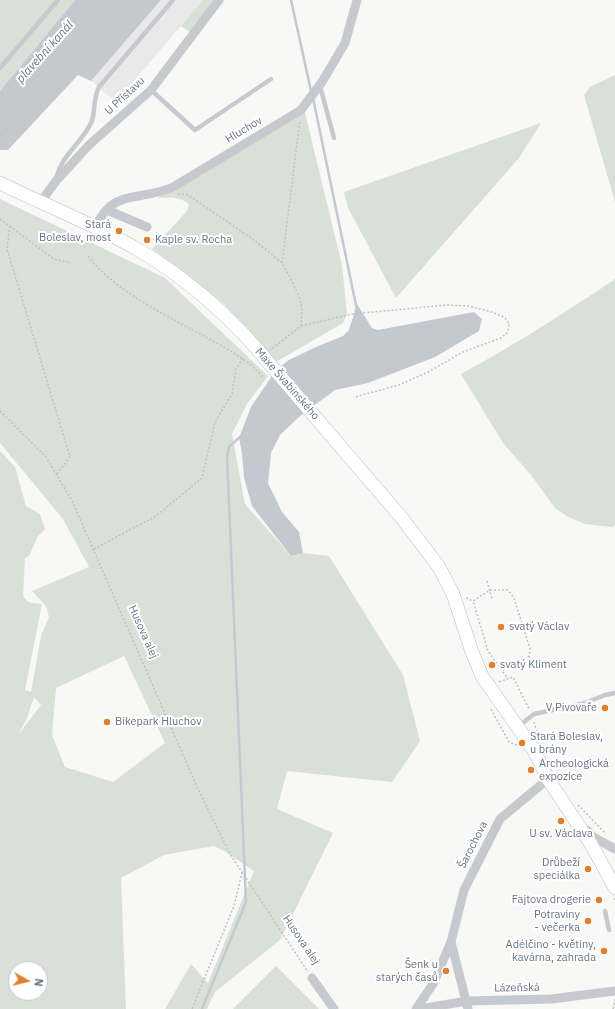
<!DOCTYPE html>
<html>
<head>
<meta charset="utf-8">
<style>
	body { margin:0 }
	#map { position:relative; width:615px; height:1009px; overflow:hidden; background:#f8f8f6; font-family:"IBM Plex Sans",sans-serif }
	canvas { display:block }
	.north { position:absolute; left:8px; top:961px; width:40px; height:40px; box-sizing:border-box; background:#fff; border:1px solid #c3c7cf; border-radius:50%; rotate:98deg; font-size:11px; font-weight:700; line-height:16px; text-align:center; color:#687286 }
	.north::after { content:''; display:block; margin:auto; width:14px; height:18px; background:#e17f2d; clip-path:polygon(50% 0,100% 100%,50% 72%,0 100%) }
</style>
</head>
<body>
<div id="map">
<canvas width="615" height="1009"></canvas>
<div class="north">N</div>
</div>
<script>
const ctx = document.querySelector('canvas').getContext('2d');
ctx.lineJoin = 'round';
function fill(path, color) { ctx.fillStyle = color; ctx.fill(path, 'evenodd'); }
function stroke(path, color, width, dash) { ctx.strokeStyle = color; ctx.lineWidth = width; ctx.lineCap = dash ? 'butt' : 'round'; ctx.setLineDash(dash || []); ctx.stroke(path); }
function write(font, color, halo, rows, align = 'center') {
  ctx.font = font + ' "IBM Plex Sans",sans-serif'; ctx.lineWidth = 4; ctx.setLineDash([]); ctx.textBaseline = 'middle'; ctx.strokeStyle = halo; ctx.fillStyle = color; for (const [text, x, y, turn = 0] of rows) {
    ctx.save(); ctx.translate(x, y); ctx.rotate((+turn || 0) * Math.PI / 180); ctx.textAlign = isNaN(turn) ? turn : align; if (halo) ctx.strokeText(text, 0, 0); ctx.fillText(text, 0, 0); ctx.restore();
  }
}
const built = new Path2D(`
	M161,0h42l-87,102 -25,-21z`);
const green = new Path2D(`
	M0,0h75l-75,91z
	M203,0h12l-25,32 -9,-6z
	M615,75v127l-31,-107 6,-8z
	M304,109l38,156 5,49 -4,9 -69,40 -28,-35 -22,-24 -72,-55 35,-38 2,-6c-7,-9 -21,-7 -32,-7l136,-80z
	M541,123l-22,35 -123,140 -48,-90 -4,-16z
	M0,199l165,79 103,98 -21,28 -15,30 13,70 46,52 12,-3 26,3 74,119 17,66 -28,41 -105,-11 -10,38 56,24 -53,107 -65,52 -8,17h-42l26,-45 17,19 46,-112 -28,-19 -12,-6 -50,9 -43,23 5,131h-126v-558l15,16 11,39 14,8 5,15 -7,7 -9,20 -4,2 -2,38c5,8 10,7 19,8l-17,86 6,2 10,-56 8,-19 -3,-11 -14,-15 57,-24 -26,-48 -63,-76zM124,656l41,87 -52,39 -48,-15 -13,-32 4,-47zM34,697l7,8 -23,30 9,-17zM16,969h24v24h-24z
	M615,279v246l-3,2 -27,-3 -17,-7 -13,-9 -24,-33 -28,-32 -42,-69c53,-29 104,-61 154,-95z
	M276,966l43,43h-86z`);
const water = new Path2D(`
	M75,0h86l-70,81 -13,-6 -70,75h-8v-59z
	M357,304l15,24 6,2 96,-18 8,7 -3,12 -44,26 -67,26 -33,7 -35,26 -20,19 -9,18 -3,30 14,29 17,20 4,21 -12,3 -39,-50 -8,-28 -2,-25 -3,-15 12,-31 25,-37 13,-10 29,-14 25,-10 6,-6z`);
const stream = new Path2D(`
	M291,0l20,91
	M313,98l44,212
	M202,1009l44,-107 -19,-446 2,-9 12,-11`);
const path = new Path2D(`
	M0,135l28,-17
	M178,194l10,1 66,45 28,23 10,18 8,18 2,10 -1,17 -31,24
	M0,219l54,40 17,4
	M10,226l-3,23 63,208 -14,18
	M88,256c28,37 84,62 125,85 18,10 35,19 49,35l2,-2
	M282,263l18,-143
	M301,326l51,-12 95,-9 21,1 21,5 15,6 5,6 -1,9 -7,6 -38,14 -35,20 -29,13 -44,12
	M0,411l46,46 26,44 126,288 32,65 78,118
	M94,549l62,-33 46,-38 13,-56 17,-28 4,-25 7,-11
	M487,581l5,18
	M466,598l7,3
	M529,656l5,6
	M503,670l26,-14 1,-7 -16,-51 -6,-8h-18l-17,11 15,50 20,28
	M499,682l14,-5 16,32
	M491,709l18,33 8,3
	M534,722l5,17
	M578,805l28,29
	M614,898l1,4
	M192,1009l42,-103 8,-33
	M613,1009l2,-10`);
const lane = new Path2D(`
	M0,68l58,-68
	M320,86l14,52
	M151,90l44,40 76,-51
	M56,178c7,-25 25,-34 35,-55 5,-10 1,-22 8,-36l74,-87
	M519,726l15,-12 51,-11 20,-8 10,-2
	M605,911l4,19`);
const street = new Path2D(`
	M40,203l16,-22 33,-36 62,-55 68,-90
	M107,210l40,17
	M95,228c18,-41 45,-26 78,-41l128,-77 21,-28 23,-39 12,-43
	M587,830l6,7 22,12
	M451,942l17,67
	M312,978l22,31
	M416,1009l17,-25 18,-42 13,-52 36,-71 48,-40
	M420,1009l47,-8 84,-2 64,-8`);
const secondary = new Path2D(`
	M0,183c45,22 93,41 137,66 46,27 86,61 121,101
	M334,439l67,78 38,50 14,27 19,58 10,24 53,76 13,27 43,65 24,44`);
const secondaryBridge = new Path2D(`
	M258,350l76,89`);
const markers = [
	[119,231,4,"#e17f2d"],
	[147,240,4,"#e17f2d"],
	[501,627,4,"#e17f2d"],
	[492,665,4,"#e17f2d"],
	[605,708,4,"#e17f2d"],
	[107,722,4,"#e17f2d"],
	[522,743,4,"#e17f2d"],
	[531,770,4,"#e17f2d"],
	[561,821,4,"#e17f2d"],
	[588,869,4,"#e17f2d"],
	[599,900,4,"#e17f2d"],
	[588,921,4,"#e17f2d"],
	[604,951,4,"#e17f2d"],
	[446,971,4,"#e17f2d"]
];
const streetNames = [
	["U Přístavu",125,96,-43],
	["Hluchov",244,130,-31],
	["Maxe Švabinského",287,384,49],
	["Husova alej",143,632,66],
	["Šarochova",473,845,-63],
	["Husova alej",301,940,56],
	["Lázeňská",517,988,-1]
];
const poiNames = [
	["Stará",111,225],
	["Boleslav, most",111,238],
	["Kaple sv. Rocha",155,240,"left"],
	["svatý Václav",509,627,"left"],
	["svatý Kliment",500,665,"left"],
	["V Pivovaře",597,708],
	["Bikepark Hluchov",115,722,"left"],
	["Stará Boleslav,",530,737,"left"],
	["u brány",530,750,"left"],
	["Archeologická",539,764,"left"],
	["expozice",539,777,"left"],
	["U sv. Václava",561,834,"center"],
	["Drůbeží",580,863],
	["speciálka",580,876],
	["Fajtova drogerie",591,900],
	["Potraviny",580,915],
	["- večerka",580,928],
	["Adélčino - květiny,",596,945],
	["kavárna, zahrada",596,958],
	["Šenk u",438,965],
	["starých časů",438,978]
];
const waterNames = [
	["plavební kanál",45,52,-48]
];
fill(built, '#e9e9e9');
fill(green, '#d8e0d7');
fill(water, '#c3c9cf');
stroke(stream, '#c3c9cf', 2.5);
stroke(secondary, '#b8bcc2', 14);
stroke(path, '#c0c1c4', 1.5, [2, 2]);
stroke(lane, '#c6c9cd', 4.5);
stroke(street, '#c6c9cd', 9);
stroke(secondary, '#fff', 13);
stroke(secondaryBridge, '#b8bcc2', 14, []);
stroke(secondaryBridge, '#fff', 13);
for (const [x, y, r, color] of markers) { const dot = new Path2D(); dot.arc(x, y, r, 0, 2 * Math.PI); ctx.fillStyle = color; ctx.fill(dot); stroke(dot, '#fff', 1.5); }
write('11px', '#687286', '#fff', streetNames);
write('11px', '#687286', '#fff', poiNames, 'right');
write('italic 12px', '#637382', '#fff', waterNames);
</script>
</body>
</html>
